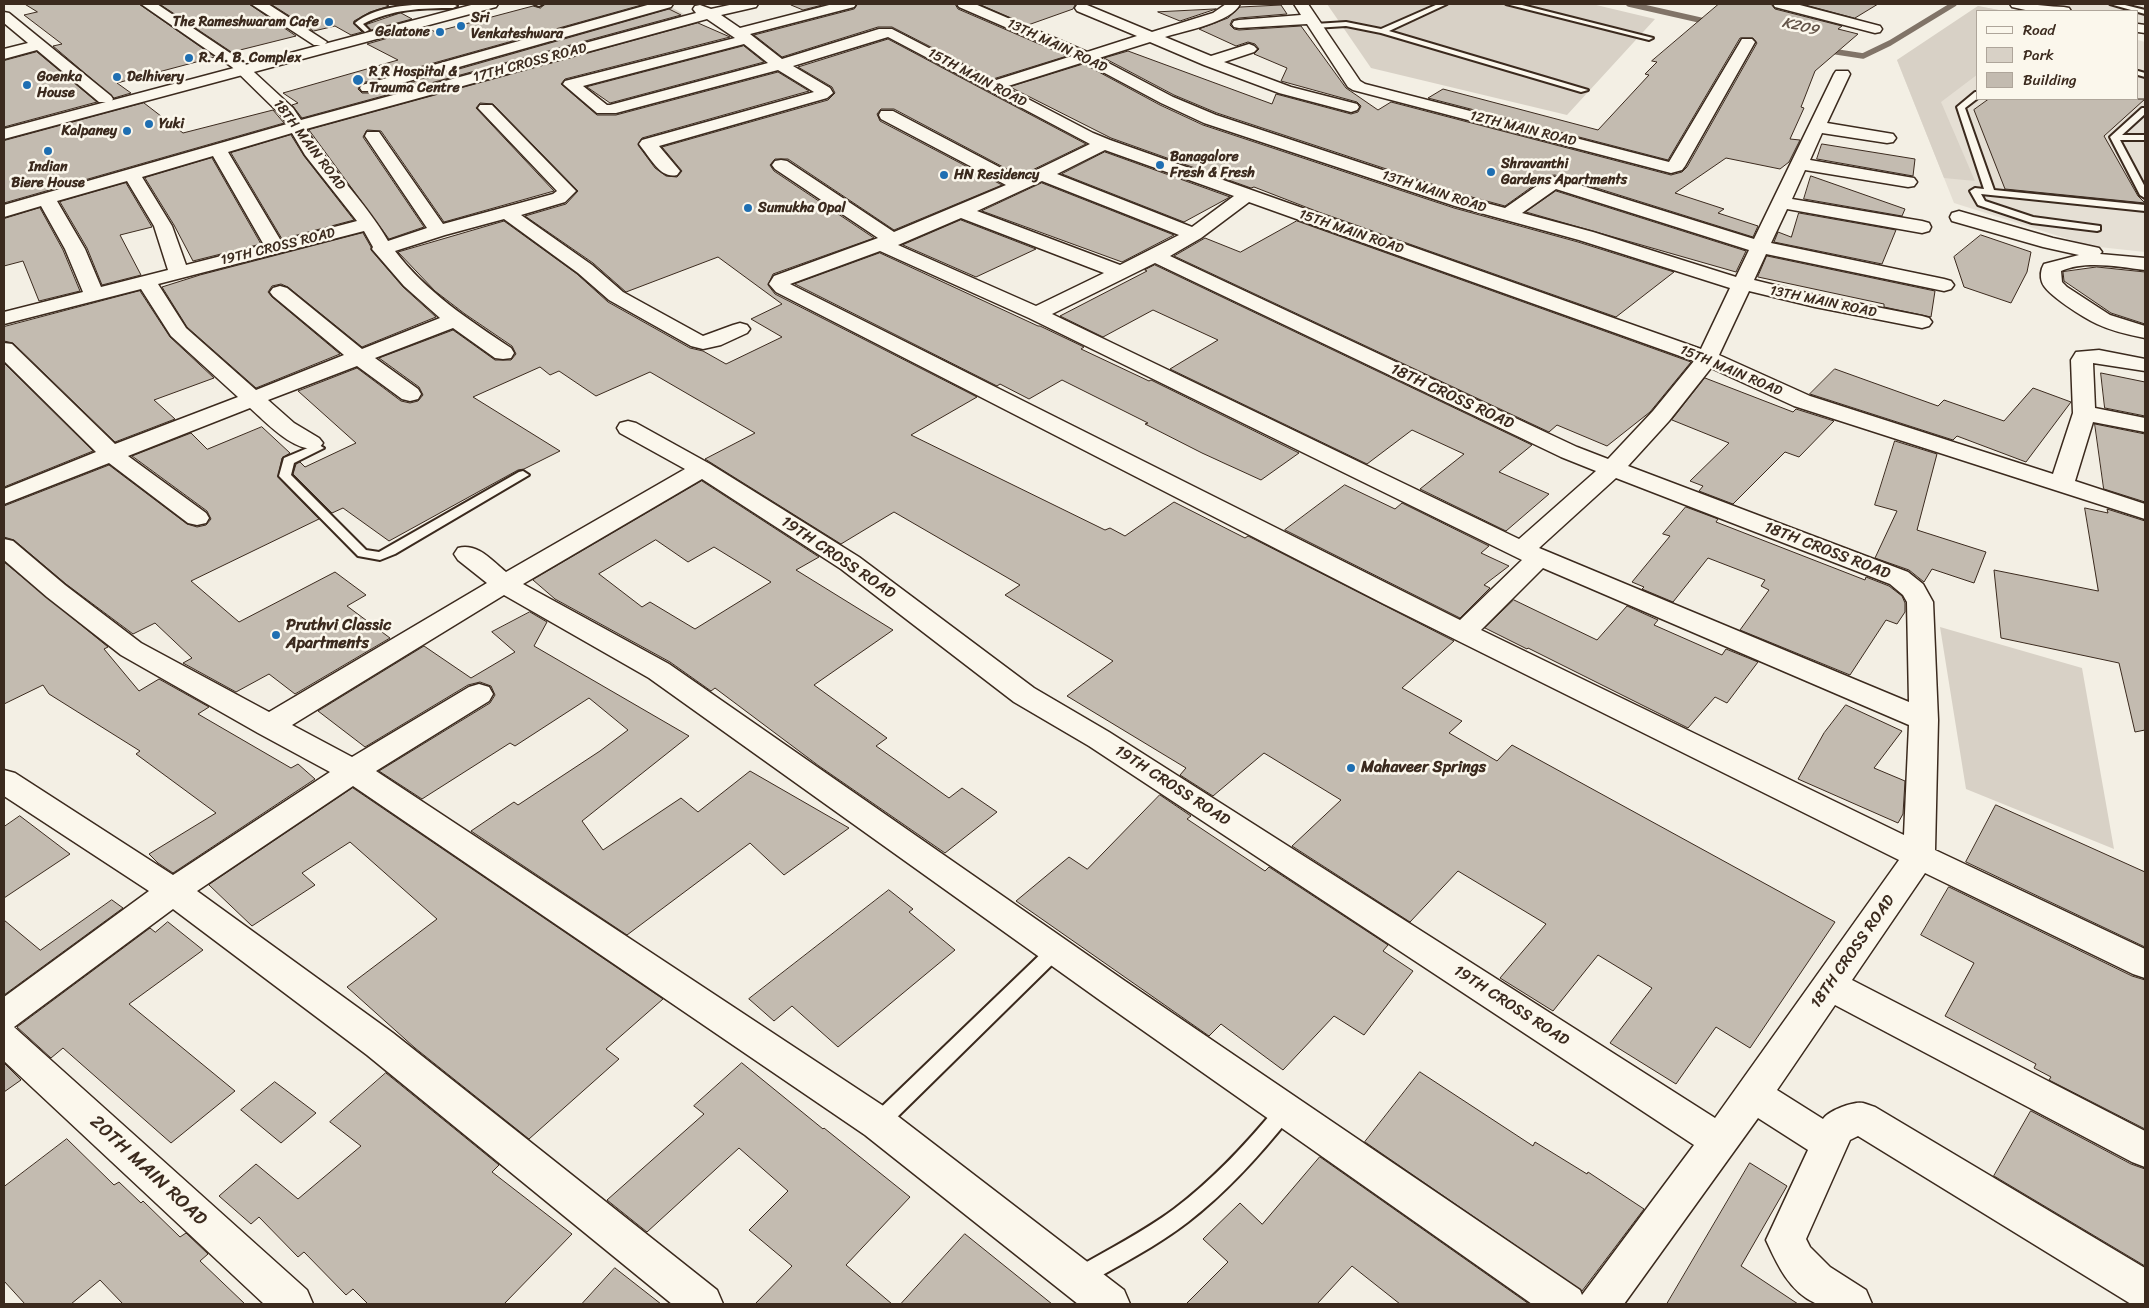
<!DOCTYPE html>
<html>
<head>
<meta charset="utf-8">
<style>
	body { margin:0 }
	#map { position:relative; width:2149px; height:1308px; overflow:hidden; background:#f3efe4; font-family:Sriracha,sans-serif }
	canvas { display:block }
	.frame { position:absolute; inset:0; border:5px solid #3b2a1e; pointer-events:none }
	.legend { position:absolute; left:1976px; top:10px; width:162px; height:90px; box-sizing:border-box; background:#fbf7ec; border:1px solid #aea59a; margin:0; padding:6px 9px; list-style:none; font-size:15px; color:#3b2a1e }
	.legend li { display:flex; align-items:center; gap:10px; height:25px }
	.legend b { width:25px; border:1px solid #aea59a }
</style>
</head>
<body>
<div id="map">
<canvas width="2149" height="1308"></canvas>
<div class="frame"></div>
<ul class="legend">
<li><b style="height:6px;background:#fbf7ec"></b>Road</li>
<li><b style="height:14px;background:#d8d1c6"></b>Park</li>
<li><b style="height:14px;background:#c3bbb0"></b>Building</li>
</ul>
</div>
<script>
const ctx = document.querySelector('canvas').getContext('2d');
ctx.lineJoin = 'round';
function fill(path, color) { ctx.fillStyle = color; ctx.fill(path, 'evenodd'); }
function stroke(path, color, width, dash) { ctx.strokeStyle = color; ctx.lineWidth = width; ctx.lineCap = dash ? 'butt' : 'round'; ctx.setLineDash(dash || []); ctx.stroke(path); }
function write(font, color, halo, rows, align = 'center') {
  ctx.font = font + ' Sriracha,sans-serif'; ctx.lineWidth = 5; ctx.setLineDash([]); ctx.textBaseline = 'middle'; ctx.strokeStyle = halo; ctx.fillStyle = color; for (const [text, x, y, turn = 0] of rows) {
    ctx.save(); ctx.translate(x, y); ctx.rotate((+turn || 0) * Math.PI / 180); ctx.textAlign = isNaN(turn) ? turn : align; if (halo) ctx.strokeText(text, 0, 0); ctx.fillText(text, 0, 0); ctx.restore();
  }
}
const built = new Path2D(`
	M2045,4h100v22l-7,-2v-13h-59z
	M1978,6l26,5h-26v88h160v-59l7,2v210l-55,-6 -136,-43 -57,-143z`);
const green = new Path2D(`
	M1327,4h265l63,15 -88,96 -196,-47z
	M669,6l20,11 -371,96 -7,-6z
	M1978,6l26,5h-26v63l-37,28 34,79 -31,-3 -47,-118z
	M1940,627l142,41 32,181 -148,-60z`);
const stream = new Path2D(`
	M1629,4l84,19
	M1824,50l39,6 27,-13 64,-39`);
const building = new Path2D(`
	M25,4h114l76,53 -98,26 14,10 -17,5 -61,-52 9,-2 -38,-29 13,-3z
	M160,4h89l47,32 -64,16z
	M271,4h113l5,2 -19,6 -16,9v3l8,8 -11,3 -16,-9 -21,5z
	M545,4h100l-283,79 -4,6 4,4h13l294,-84 12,6 -379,103 -10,-13 6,-2 -15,-10 115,-33 -31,-16 60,-17 8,5 98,-26 7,2z
	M791,4h35l-23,6 -12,-5z
	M858,4h97l3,5 109,47 -74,23 -101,-52h-14l-96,30 -28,-22 100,-26z
	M979,4h96v1l-2,4 -45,16z
	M1719,4h52l4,5 67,17 -4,3 20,5 -43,37 -14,36 3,1 -14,31 10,1 -11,22 -9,7 -54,-11 -51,35 49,16 -6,4 40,13 -5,11 -198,-62 -8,1 -42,30 -37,-10 -251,-83 -43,-18 -70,-37 24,-7 144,53 4,-10 75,20 7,-2 3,-6 -4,-4 -76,-21 6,-13 -33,-14 5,-5 -4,-5 -7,-2 -12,4 -37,-17 29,-11 12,-11 41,-2 6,9 -48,4 -7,2 -2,5 4,4 5,1 62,-4 45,62 32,22 13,-8 280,73 11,-3 5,-5 70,-124 -4,-5h-13l-72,122 -240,-62 15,-9 155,41 51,-55 -4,-1 12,-12 -5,-1z
	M1802,4h76l-23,14z
	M1216,9l-36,12 -22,-9z
	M401,13l11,6 -41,11 -5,-5z
	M698,23l32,14 -165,42 -4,5 36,31h19l162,-43 31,19 -167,47 -4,7 17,23 11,8 11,1 5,-6 -20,-24 166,-47 7,-7 -3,-6 -34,-20 90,-28 198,105 -66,32 -126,-67h-13l-4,5 3,7 122,64 -108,45 -106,-71h-13l-5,6 4,6 100,67 -101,36 -5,11 7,9 202,103 -66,38 194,95 5,-2 15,8 49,-34 71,36 3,-2 206,105 -52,47 60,33 -13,12 48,28 15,-16 323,177 -85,126 -34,-21 -40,57 -66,-41 42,-55 -54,-33 -45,56 -53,-33 46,-54 -88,-53 -48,51 -118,-76 49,-46 -77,-47 -51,43 -33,-21 6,-7 -119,-72 46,-35 -108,-66 15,-10 -126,-73 -53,32 -136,-85 50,-26 -105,-61 -54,24 -37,-25 -9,4 -10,-8 -67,30 87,54 -36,18 -6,1 -129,71 -46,-33 -11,5 -39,-39 3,-10 4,-2 5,5 51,-24 -58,-52 59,-23 44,33 9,2 8,-2 5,-6 -4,-8 -40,-29 74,-28 42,30h16l5,-6 -4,-8 -47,-32 -30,-23 -37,-39 106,-31 73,53 31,28 82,46 13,3 23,13 56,-27 -31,-18 31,-15 -64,-47 -92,35 -33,-29 -68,-47 41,-12 12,-13 -85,-87 -13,-1 -4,5 78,83 -110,31 -63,-91 -14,-1 -4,7 61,90 -35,12 -80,-109z
	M744,46l20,16 -154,41 -23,-16z
	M37,52l60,50 -93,25v-66z
	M1084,64l76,41 43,20 251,83 124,34 96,30 -58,45 -300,-106 -62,-24 -3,1 -140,-50 -101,-51z
	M1989,99h156l-41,37 34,60 7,7 -140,-14 -31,-79z
	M144,103l39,30 90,-23 11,13 -280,80v-62z
	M291,135l13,21 50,64 -72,19 -51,-86z
	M1822,144l93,15 -2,17 -96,-17z
	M1105,152l125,45 -46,25 -122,-48z
	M212,158l49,86 -68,17 -19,-36 -29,-47z
	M1811,176l94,33 -3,7 -98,-17z
	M126,183l26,44 -32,8 21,40 -39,10 -15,-37 -27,-46z
	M1042,183l132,52 -52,27 -140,-51z
	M1556,191l190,60 -10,21 -210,-60z
	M40,208l23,42 17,41 -41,10 -16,-40 -19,5v-47z
	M1799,213l97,17 -14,34 -108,-22 4,-10 13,5z
	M961,220l75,29 -60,28 -73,-32z
	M1297,221l394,141 -41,50 -43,34 -50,-21 -8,7 -375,-176 31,-18 35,14z
	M363,233l8,14v3l32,37 33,30 -74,30 -74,-60 -7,-3 -9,2 -4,6 4,5 68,57 -84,34 -69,-61 -25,-40 38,-12z
	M1981,235l50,17 -4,20 -16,31 -47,-16 -10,-30z
	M880,253l158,73h2l44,21 -3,2 68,32 2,-1 148,73 -38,27 -59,-27 -57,-29 3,-1 -86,-43 -33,19 -29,-15 -3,2 -202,-102z
	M1767,256l168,35 -4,26 -47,-10v-3l-126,-27z
	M1155,265l377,180 -33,27 50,22 -43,37 -86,-42 44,-35 -52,-24 -45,34 -197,-95 48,-29 -65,-30 -50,27 -43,-21 87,-45 -2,-1z
	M2097,267l48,5v52l-34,-11 -47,-32 -1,-9z
	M140,291l30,46 44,41 -60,22 21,19 -60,23 -102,-99 -9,-2v-14z
	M4,363l89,88 -89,36z
	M1835,369l103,37 6,-6 60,21 29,-33 38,14 -45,60 -69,-26 -4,4 -143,-46z
	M2101,373l44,9v34l-40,-8z
	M1705,378l88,34 3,-3 38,12 -35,36 -14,-5 -52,52 -34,-13 4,-5 -13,-5 39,-38 -57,-23z
	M2095,424l50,10v68l-41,-13z
	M262,427l28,26 -8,5 -4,19 41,42 -128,62 48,41 96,-50 31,23 -19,11 43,32 -95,56 -26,-20 -33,18 -53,-29 9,-5 -37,-35 -22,11 -67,-50 -52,-44 -10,-3v-31l105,-41 78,59 10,3 9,-2 5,-6 -4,-8 -75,-55 59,-23 16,16z
	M1895,441l42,13 -20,76 69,22 -12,31 -42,-14 -8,13 -15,-12 -34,-12 22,-47 -22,-6z
	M702,481l117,76 -23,13 97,60 -79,55 73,53 -11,8 73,52 13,-10 35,24 -52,41 -126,-87 -104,-78 -4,3 -41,-29 -115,-63 -22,-19zM656,540l32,22 26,-15 57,35 -76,47 -45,-27 -8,5 -43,-33z
	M1345,485l50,24 7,-6 87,43 -8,7 28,13 -25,19 6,3 -30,30 -175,-88z
	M1686,507l32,12 -2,3 149,58 1,-3 23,9 13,10 3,7v9l-8,12 -11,-4 -36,55 -110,-45 29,-40 -8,-4 4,-6 -57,-22 -35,44 -31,-13 2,-2 -12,-5 38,-46 -7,-2z
	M2085,508l23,5 -1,-4 38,12v209l-10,2 -16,-69 -118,-25 -7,-68 104,21z
	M4,562l104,85 -4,2 35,42 20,-12 50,28 -11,7 93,54 7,-4 17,15 -142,94 -15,-10 -9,-9 67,-41 -80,-59 4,-3 -91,-57 -6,-9 -39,19z
	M1514,600l83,40 30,-34 31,14 -4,5 68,30 4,-6 32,13 -31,41 -12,-6 -27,31 -160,-80 -1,1 -42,-21z
	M530,612l17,10 -13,24 155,90 -107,85 21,29 78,-52 17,14 52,-41 99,57 -65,47 -34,-32 -123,92 -156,-104 43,-29 4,3 82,-54 28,-21 -39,-32 -74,48 -5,-3 -88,56 -43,-28 111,-68 5,-8 -4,-9 -11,-4 -12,3 -103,62 -47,-36 106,-65 47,32 44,-26 -23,-20z
	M1846,705l56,26 -28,37 31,13 -2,33 -5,9 -100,-44 26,-46z
	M353,788l310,211 -57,50 13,10 -90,80 -114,-91 -68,-61 90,-68 -87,-77 -48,31 13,12 -63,41 -43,-41z
	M1160,795l31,21 -4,3 78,52 4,-4 119,78 -5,6 30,20 -49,64 -30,-19 -51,54 -62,-46 -12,12 -193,-135 53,-44 18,12z
	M1996,805l149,67v75l-179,-85z
	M20,816l50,38 -66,44v-71z
	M1949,887l183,89 13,4v149l-96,-49 2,-3 -17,-9 2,-4 -91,-48 29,-53 -53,-28z
	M889,890l24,19 -4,3 46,38 -117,97 -46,-41 -18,15 -25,-22z
	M112,900l11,8 -119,87v-75l36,30z
	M168,922l35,28 -74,54 106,87 -64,52 -108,-95 -12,10 -34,-31 133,-99 5,4z
	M4,1063l17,17 -17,12z
	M742,1063l81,66 1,-1 86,69 -64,68 46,39h-137l37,-38 -43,-36 39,-39 -49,-43 -92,84 -40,-32 97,-86 -10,-8z
	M1420,1072l113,74 2,-4 52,32 1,-2 56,37 -62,82 -217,-149z
	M386,1073l113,92 -7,7 80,62 -68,70h-136l-15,-15 -7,6 -42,-43 -6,5 -39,-40 -8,7 -32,-28 37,-32 42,35 63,-53 -31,-24z
	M275,1082l41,31 -35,30 -40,-33z
	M2031,1111l100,53 14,5v97l-151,-90z
	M67,1139l47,46 5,-3 22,21 2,-2 37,36 6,-4 22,21 -8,7 45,43h-122l-23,-24 -29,24h-46l-21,-23v-94z
	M1320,1157l209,147h-129l-48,-38 -35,38h-131l42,-42 -25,-23 37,-36 22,21z
	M1750,1163l37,23 -46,80 57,38h-131z
	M965,1234l87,70h-151z
	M615,1268l46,36h-79z`);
const lane = new Path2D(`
	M429,4h24l4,2 -4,2c-31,0 -61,1 -90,16l6,6 -4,2 -10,-9c19,-16 50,-18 74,-19z
	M534,4h9l-4,2z
	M1438,4h9l-58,27 199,59 -7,2 -200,-59 -35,-7 -31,2 -4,-2 4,-2 31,-2 35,7z
	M1506,4h12l135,34 -4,2z
	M2110,4h11l24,6v4z
	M2138,71l7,2v4l-7,-2z
	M1975,92h3v6l-13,10 29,82 151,15v6l-164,-17 4,7 48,16 67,9v4l-3,1 -65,-8 -54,-18 -8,-14 5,-3 9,1 -27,-82z
	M2142,108h3v6l-23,21h23v5h-25l25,47v11l-5,-3 -30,-58z
	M311,440l13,8 -30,15 -3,12 75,75 13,2 140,-80 4,-1 6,4 -134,79 -15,6 -22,-4 -79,-80 5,-18 26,-11 -5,-4z
	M1055,944l6,2 2,5 -2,5 -176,173 -7,2 -7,-2 -2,-6 2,-6 178,-171z
	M1286,1101l6,2 3,6 -3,6c-31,39 -64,76 -104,107 -31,24 -67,42 -101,62l-7,3 -7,-3 -3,-7 3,-7c34,-20 70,-38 101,-61 40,-30 74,-67 106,-106z`);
const street = new Path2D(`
	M141,4h16l85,57 51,47 8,12 395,-107 -3,-4 2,-3 5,-1 11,4 23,-5h24l-2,3 -35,8 19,13 93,-24h23l-2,3 -104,27 32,25 97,-30h13l101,52 79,-25 -113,-49 -2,-3h18l112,48 50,-16 -60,-25 -2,-3 2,-3h10l65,27 61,-19 13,-9h14c-8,18 -56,27 -75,33l46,19 38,-12 5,2 3,3 -3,3 -30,10 67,25 66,17 2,3 -2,3 -6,2 -72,-19 -75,-28 -54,-23 -51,16 74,39 43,18 251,83 38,10 43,-30 6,-1 200,62 80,-165 2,-3h12l2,3 -23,49 66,11 3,4 -3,4 -6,1 -65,-10 -12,27 98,17 6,1 3,4 -3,4 -6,1 -103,-17 -13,29 130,22 7,2 2,4 -2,4 -7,2 -135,-24 -16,34 173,36 7,2 3,4 -3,4 -7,2 -178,-37 -12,26 61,15 107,21 7,2 3,4 -3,4 -7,2 -107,-21 -66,-16 -30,64 91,41 243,78 20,-61 -2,-53 5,-8 23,-2 46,9v12l-52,-8 2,45 50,10v14l-52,-10 -18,59 70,23v15l-351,-113 -83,-38 -42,53 -41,45 280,106 15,12 10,18 5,118 -3,130 210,99v29l-12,-4 -208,-101 -73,107 293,151v36l-13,-5 -297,-157 -58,85 46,29c5,-8 30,-18 40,-16 4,1 8,3 12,4l270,161v36h-14l-273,-168 -8,4 -44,99 4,8 20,20 36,23 6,14c-10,1 -50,3 -57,-1 -26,-12 -38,-39 -49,-63l42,-90 -50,-32 -134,186h-92l-431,-303 -452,-323 -145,-83 -212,130 60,32 117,-70 10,-3 10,3 4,7 -4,7 -113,70 515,340 233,179 6,14h-52l-213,-169 -512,-349 -156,105 196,142 324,257 6,14h-51l-305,-249 -194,-146 -159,118 293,263 6,14h-49l-260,-243v-64l145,-106 -145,-95v-26l11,3 158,102 157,-103 -72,-39 -137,-78 -74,-58 -43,-37v-21l9,2 52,44 76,58 128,69 218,-129 -29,-23 -4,-6 4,-6c20,-5 33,12 48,24l179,-103 -65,-36 -3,-5 3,-5 8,-2 8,2 74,41 149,93 175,131 75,44 606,386 184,-258 -515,-256 -608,-312 -7,-8 5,-8 104,-38 -103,-69 -3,-4 3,-4 6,-1 6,1 107,71 112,-47 -125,-66 -2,-4 2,-4h12l127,67 70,-34 -202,-107 -95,29 37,22 3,5 -6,5 -168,48 21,25 -3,4c-16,4 -26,-16 -35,-27l-3,-4 3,-4 172,-48 -36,-22 -162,43h-19l-34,-29 2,-3 170,-43 -28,-19 -401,110c24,40 59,72 82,112l39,-13 -62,-92 2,-4h12l64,92 110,-30 4,-3 -79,-83 2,-3h12l84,86 -11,11 -44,13 71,50 31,27 80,44 30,-11 7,-2 7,2 3,4 -3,4 -26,12 -18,4 -12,-3 -82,-46 -31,-27 -74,-54 -59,16 -50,16c31,41 74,69 116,97l3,5 -3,5 -8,1 -8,-1 -42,-30 -78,30 43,31 3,5 -3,5 -8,2 -8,-2 -45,-33 -89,34 26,23 25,15 4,5 -4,5c-24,6 -52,-25 -69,-40l-122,48 78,57 3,5 -3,5 -9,2 -9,-2 -79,-60 -105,41v-15l92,-37 -92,-91v-18l8,1 103,100 123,-47 -67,-61 -30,-47 -137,35v-12l79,-20 -18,-43 -24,-43 -37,11v-12l283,-81 -7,-10 -48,-47zM744,44l24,19 -158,42h-3l-24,-19zM1084,62l77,41 43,20 251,83 124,34 151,48 -29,61 -591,-209 -17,-7 -88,-46zM292,133l13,22 52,66 -76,20 -53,-89zM1105,150l129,46 -42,31 -135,-53zM213,156l51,89 -78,20 -14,-39 -30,-49zM127,181l27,45 14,44 -67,17 -16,-38 -28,-48zM1042,181l137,54 -59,30 -143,-54zM1556,189l193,61 -13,27 -143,-45 -71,-19zM1249,202l445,159 -41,50 -45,48 -31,-12 -407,-191 31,-18zM961,218l143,55 -68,33 -138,-61zM364,231l9,16 -1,2 32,37 36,32 -78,31 -75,-61 -7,-2 -7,2 -3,4 3,4 71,59 -88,35 -70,-62 -28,-44zM880,251l149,67 493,242 -62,60 -670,-336zM1155,263l406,194 35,14 -77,68 -467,-225zM1616,478l274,106 13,11 4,7 2,100 -370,-154zM702,479l139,90 173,133 75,44 605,399 -112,150 -2,-5 -455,-309 -456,-317 -146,-80zM1543,568l366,157 -5,110 -423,-205z
	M251,4h17l59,38 -3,3h-10z
	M651,4h22l-2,3 -297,84h-12l-2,-3 2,-3z
	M1294,4h14l52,77 5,3 304,78 73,-123h10l3,3 -70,124 -3,4 -11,3 -318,-83 -5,-3 -41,-63 -68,4 -5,-1 -2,-3 2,-3 5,-1 62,-5z
	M1773,4h23l84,22 2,3 -2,3 -5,1 -100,-26z
	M4,12l5,1 102,83 2,3 -2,3h-12l-62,-52 -33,9v-10l24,-6 -24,-20z
	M1959,211l94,27 46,10 3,4 -2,2 45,4v12c-26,-3 -59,-10 -84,1l1,11 5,5 43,28 35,11v12c-16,-3 -33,-7 -48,-14 -11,-5 -52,-30 -55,-42 -2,-6 -1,-13 2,-18l35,-9 -36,-8 -91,-26 -2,-4 2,-4z`);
const secondary = new Path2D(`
	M2010,4c13,-1 25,1 38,2 7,1 14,0 21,2l2,3h-41l-18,-4z
	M2138,24l7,1v8l-7,-1z`);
const highway = new Path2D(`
	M475,4h23l-2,3 -492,132v-10z`);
const markers = [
	[329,22,5,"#1f6fb2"],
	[461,26,5,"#1f6fb2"],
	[440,32,5,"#1f6fb2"],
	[189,58,5,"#1f6fb2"],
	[117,77,5,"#1f6fb2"],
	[358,80,6,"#1f6fb2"],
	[27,85,5,"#1f6fb2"],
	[149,124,5,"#1f6fb2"],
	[127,131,5,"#1f6fb2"],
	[48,151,5,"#1f6fb2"],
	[1160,165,5,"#1f6fb2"],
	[1491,172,5,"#1f6fb2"],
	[944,175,5,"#1f6fb2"],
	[748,208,5,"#1f6fb2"],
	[276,635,5,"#1f6fb2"],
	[1351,768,5,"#1f6fb2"]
];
const farPoinames = [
	["Sri",471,18],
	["Venkateshwara",471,34],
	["The Rameshwaram Cafe",319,22,"right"],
	["Gelatone",430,32,"right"],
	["R. A. B. Complex",199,58],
	["R R Hospital &",369,72],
	["Trauma Centre",369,88],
	["Goenka",37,77],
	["House",37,93],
	["Delhivery",127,77],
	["Yuki",159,124],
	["Kalpaney",117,131,"right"],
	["Banagalore",1170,157],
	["Fresh & Fresh",1170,173],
	["Shravanthi",1501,164],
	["Gardens Apartments",1501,180],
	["Indian",48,167,"center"],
	["Biere House",48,183,"center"],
	["HN Residency",954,175],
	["Sumukha Opal",758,208]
];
const farStreetnames = [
	["13TH MAIN ROAD",1057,46,25],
	["17TH CROSS ROAD",530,63,-15],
	["15TH MAIN ROAD",977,78,28],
	["12TH MAIN ROAD",1523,129,14],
	["18TH MAIN ROAD",309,145,53],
	["13TH MAIN ROAD",1434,192,18],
	["15TH MAIN ROAD",1351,232,19],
	["19TH CROSS ROAD",278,247,-14],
	["13TH MAIN ROAD",1823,302,12],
	["15TH MAIN ROAD",1731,371,23]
];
const farWaternames = [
	["K209",1800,27,13]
];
const streetNames = [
	["18TH CROSS ROAD",1452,397,25],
	["18TH CROSS ROAD",1827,551,21],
	["19TH CROSS ROAD",838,558,34],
	["19TH CROSS ROAD",1172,786,33],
	["18TH CROSS ROAD",1853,952,-55],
	["19TH CROSS ROAD",1511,1006,33]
];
const poiNames = [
	["Pruthvi Classic",286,626],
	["Apartments",286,644],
	["Mahaveer Springs",1361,768]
];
const nearStreetnames = [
	["20TH MAIN ROAD",148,1171,43]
];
fill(built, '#e5dfd4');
fill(green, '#d8d1c6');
stroke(stream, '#817468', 5.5);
fill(building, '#c3bbb0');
stroke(building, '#3b2a1e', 1);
stroke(lane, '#3b2a1e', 4);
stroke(street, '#3b2a1e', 3);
stroke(secondary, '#3b2a1e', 3);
stroke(highway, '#3b2a1e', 3);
fill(lane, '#fbf7ec');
fill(street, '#fbf7ec');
fill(secondary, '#fbf7ec');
fill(highway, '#fbf7ec');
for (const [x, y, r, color] of markers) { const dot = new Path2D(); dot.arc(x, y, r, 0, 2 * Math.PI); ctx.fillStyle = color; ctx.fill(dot); stroke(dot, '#fbf7ec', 2); }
write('bold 14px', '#3b2a1e', '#fbf7ec', farPoinames, 'left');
write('14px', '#3b2a1e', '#fbf7ec', farStreetnames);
write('italic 15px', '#645549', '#fbf7ec', farWaternames);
write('16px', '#3b2a1e', '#fbf7ec', streetNames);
write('bold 16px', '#3b2a1e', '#fbf7ec', poiNames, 'left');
write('19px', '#3b2a1e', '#fbf7ec', nearStreetnames);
</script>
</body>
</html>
